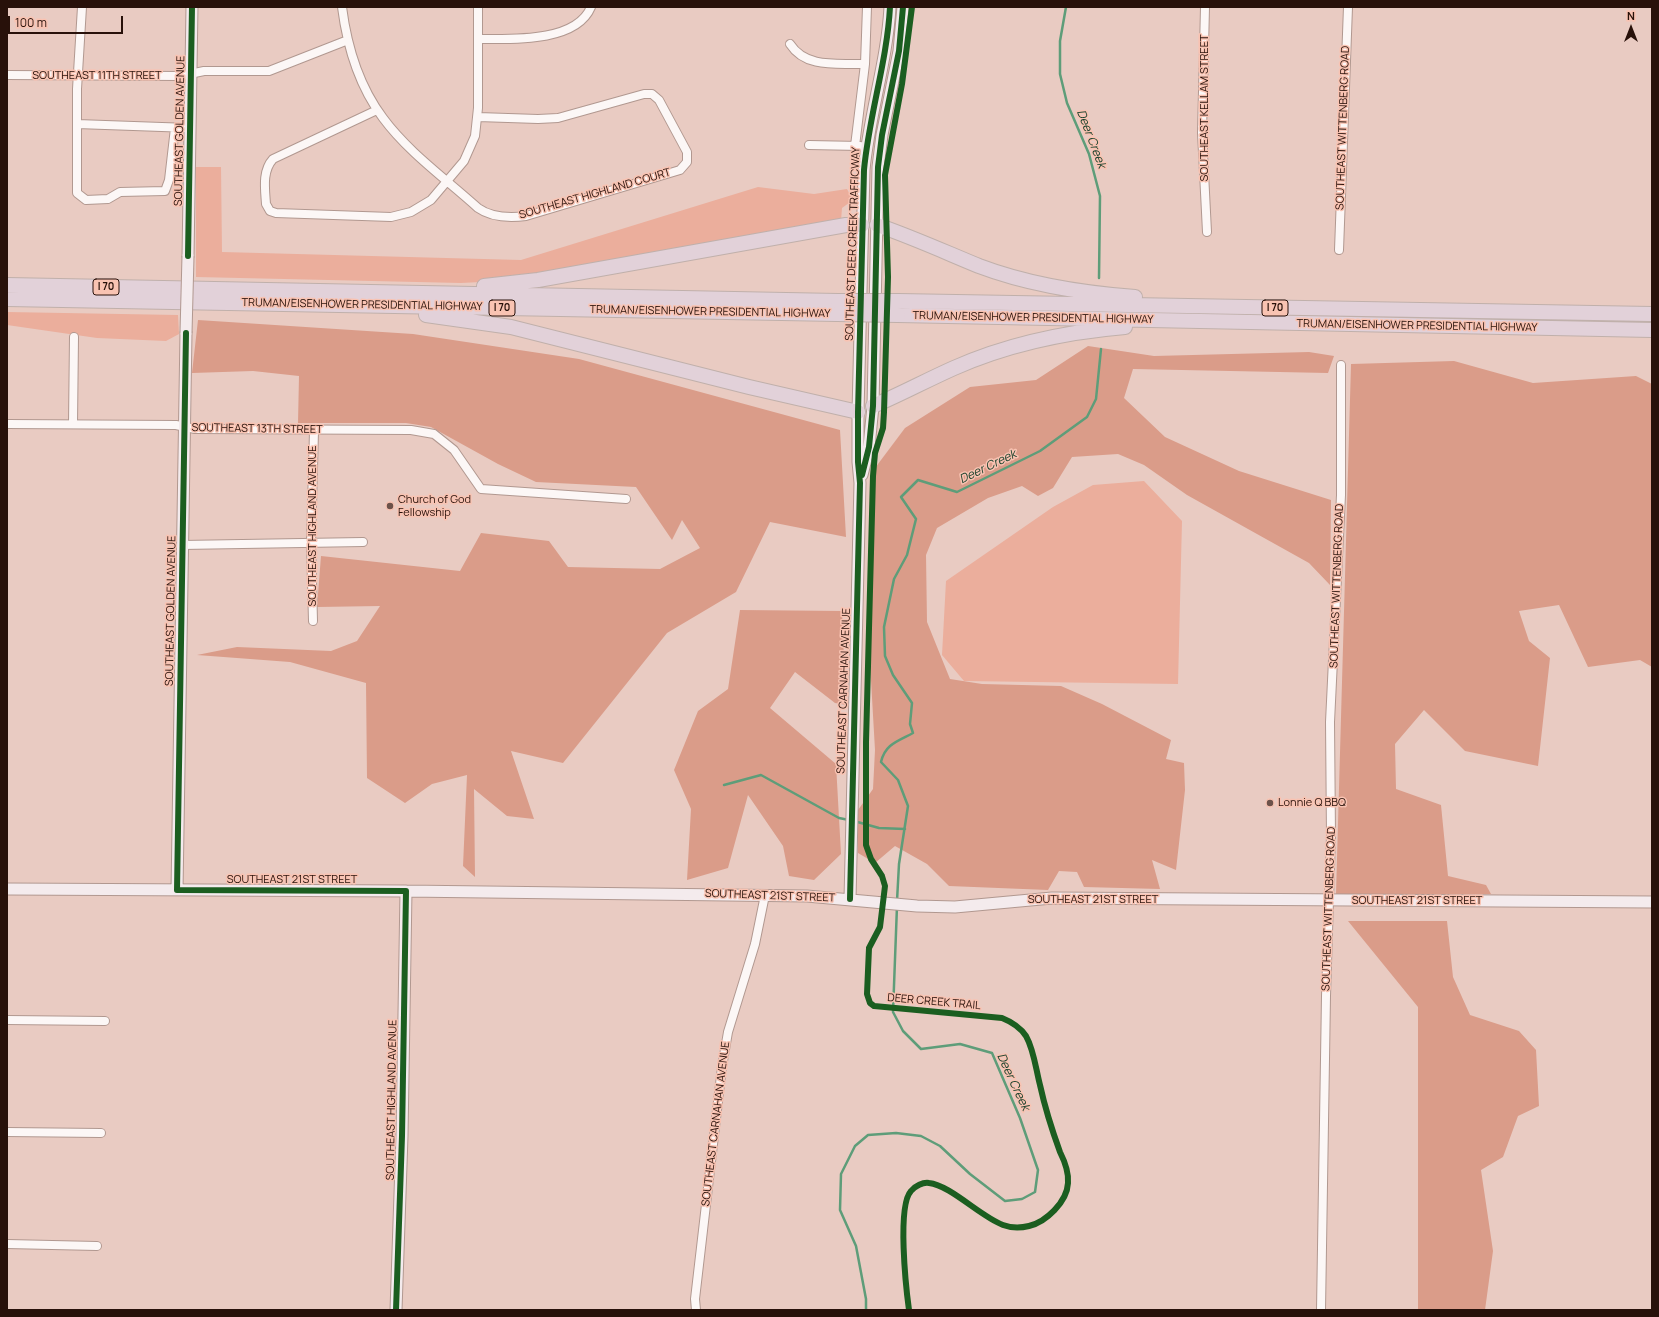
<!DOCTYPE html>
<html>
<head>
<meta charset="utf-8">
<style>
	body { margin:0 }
	#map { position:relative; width:1659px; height:1317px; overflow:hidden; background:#e9cbc2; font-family:Manrope,sans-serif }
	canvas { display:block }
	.frame { position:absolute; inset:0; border:8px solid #28110a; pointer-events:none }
	.north { position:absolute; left:1611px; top:8px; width:40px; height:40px; -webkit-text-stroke:3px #f9c3b2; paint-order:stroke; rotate:0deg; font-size:11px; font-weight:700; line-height:16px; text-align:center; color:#28110a }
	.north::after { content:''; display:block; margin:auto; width:14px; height:18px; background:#28110a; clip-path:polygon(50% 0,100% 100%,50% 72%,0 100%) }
	.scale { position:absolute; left:8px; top:16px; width:115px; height:18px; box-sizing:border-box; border:2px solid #28110a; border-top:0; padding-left:5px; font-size:12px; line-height:14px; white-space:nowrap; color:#28110a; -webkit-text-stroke:3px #f9c3b2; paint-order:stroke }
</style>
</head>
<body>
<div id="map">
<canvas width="1659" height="1317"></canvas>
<div class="frame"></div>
<div class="north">N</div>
<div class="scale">100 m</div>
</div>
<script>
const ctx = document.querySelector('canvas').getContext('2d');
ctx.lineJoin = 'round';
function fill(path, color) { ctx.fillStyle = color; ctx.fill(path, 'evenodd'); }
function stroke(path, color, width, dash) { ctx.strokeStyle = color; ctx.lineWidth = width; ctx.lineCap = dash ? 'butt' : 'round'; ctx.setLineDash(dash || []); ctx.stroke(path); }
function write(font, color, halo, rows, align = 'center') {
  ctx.font = font + ' Manrope,sans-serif'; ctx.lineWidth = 3; ctx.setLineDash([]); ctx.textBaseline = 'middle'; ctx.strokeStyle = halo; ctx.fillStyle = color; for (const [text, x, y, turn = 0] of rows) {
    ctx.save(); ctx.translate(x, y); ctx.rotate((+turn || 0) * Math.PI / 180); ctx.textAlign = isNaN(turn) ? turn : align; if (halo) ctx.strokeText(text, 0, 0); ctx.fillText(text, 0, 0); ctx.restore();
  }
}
const green = new Path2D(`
	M196,167h25l1,85 299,8 237,-73 56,7 33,-5 6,11 -11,8 -1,13 -341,60 -39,2 -265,-6z
	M7,312l171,3 1,19 -13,7 -69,-3 -90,-13z
	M1144,481l38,40 -4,163 -214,-3 -22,-26 4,-74 107,-74 40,-22z`);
const forest = new Path2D(`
	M198,320l215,14 166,25 261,71 6,107 -76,-15 -34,70 -69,41 -104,130 -52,-12 23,68 -27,-3 -33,-27 1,88 -12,-11 4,-91 -35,9 -27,19 -38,-25 -1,-95 -76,-21 -93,-7 40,-8 94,4 26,-10 23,-35 -63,1 4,-51 139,15 21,-38 68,8 19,26 92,2 40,-21 -18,-28 -10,20 -36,-53 -100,-5 -38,-18 -67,-37 -25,-4h-108l1,-47 -46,-5 -61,2z
	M1088,346l66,10 155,-4 25,4 -6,17 -195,-4 -9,29 41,39 74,34 92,29 -1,85 -21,-22 -122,-68 -43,-30 -26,-11 -46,3 -19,31 -15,8 -16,-10 -34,12 -51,30 -11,27 1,67 23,57 32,5 79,2 41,18 69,36 -5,19 18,4 1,27 -9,80 -24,-10 8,29 -76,-2 -7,-15 -18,-1 -11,19 -99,-4 -22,-22 -32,-18 -20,17 -17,-10v-43l15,-21 2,-39 -7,-122v-71l7,-89 30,-40 65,-41 66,-7z
	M1454,361l79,22 103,-7 16,8v283l-12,-7 -52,7 -29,-62 -40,6 10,30 21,17 -12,108 -73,-15 -41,-41 -29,34 1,45 45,16 7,71 38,9 5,9h-155l15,-530z
	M740,610l102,1 4,94 -11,-2 -40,-31 -25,36 66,56 5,90 -27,26 -25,-4 -6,-30 -35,-51 -20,73 -41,12 4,-71 -17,-39 24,-59 30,-22z
	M1348,921h99l6,56 17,38 49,16 17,19 3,56 -21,10 -15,41 -22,13 12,81 -8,59h-67v-303z`);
const stream = new Path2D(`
	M1066,7l-6,34v33l7,29 22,51 11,42 -1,82
	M724,785l37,-10 78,43 10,2
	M854,821l25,7 26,1
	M897,901l2,-37 9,-58 -10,-26 -17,-18c4,-18 17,-21 32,-29l-3,-9 2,-21 -19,-28 -8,-19 -1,-29 10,-48 13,-24 9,-36 -15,-22 17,-17 39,12 83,-41 47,-34 9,-18 5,-50
	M866,1310v-11l-10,-53 -16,-36 1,-36 14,-28 13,-11 28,-2 25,3 19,10 30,28 35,27 17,-2 13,-7 3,-22 -18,-52 -28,-65 -32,-9 -39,5 -18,-18 -10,-19 4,-106`);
const street = new Path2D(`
	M82,7l-5,82v104l9,7 22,-1 12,-7 45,-1 4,-11 6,-52
	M342,7c5,39 17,79 41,111 25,34 63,61 95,90 14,10 32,10 48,8l154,-46 7,-8v-10l-28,-52 -7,-6h-8l-86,24 -20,1 -60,-2
	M1205,7l-3,126 5,99
	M478,39c32,0 98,4 113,-32
	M790,44c16,25 48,19 75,20
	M7,75l173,1 24,-5h65l79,-31
	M377,110l-104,49c-11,12 -8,30 -7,45l4,7 6,2 115,4 20,-5 20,-12 33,-39 11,-25 3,-28v-101
	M77,124l113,4
	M809,145l51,1
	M855,146l10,-82 2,-57
	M1339,250l9,-243
	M7,424l169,1 19,4 216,1 23,4 20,16 27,39 145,10
	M73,424l1,-87
	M182,545l181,-3
	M313,621l-2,-78 3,-112
	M7,1020l98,1
	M7,1132l94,1
	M7,1244l90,2
	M696,1310l-1,-11 27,-232 6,-35 27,-88 10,-49
	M1321,1310l5,-314 5,-160 -1,-114 11,-227v-130`);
const secondary = new Path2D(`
	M188,256l4,-249
	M862,475l7,-28 4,-41 5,-239 4,-32 17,-84 4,-44
	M7,889l399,2 401,5 110,10 38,1 97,-9 600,4
	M177,890l9,-557
	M850,899l10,-416 -2,-21v-50l6,-242c5,-55 23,-108 26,-163
	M396,1310l6,-174 4,-245`);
const highway = new Path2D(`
	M877,225c35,12 68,27 102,41 50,19 103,27 156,31
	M7,285l831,16
	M484,286l54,-6 308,-55h16
	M7,299l830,15
	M898,301l754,13
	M426,315l85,12 238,60 109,25
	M898,315l754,15
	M873,406c28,-12 54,-26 81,-38 54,-24 112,-36 171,-41`);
const secondaryBridge = new Path2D(`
	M186,333l2,-77`);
const highwayBridge = new Path2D(`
	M838,301h60
	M837,314l61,1`);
const cycleway = new Path2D(`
	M188,256l4,-249
	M186,333l-9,557 229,1 -4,245 -6,174
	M862,475l7,-28 4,-41 5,-239 4,-32 17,-84 4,-44
	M850,899l10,-416 -2,-21v-50l6,-242c5,-55 23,-108 26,-163
	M909,1310c-3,-22 -12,-104 2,-119 4,-5 12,-9 18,-8 21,2 52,34 74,42 8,3 18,3 26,1 17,-4 38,-24 39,-43 1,-11 -3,-21 -8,-31 -8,-22 -15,-44 -20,-67 -4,-15 -6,-35 -14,-49 -6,-9 -14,-14 -24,-18l-128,-12 -4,-3 -3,-9 2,-46 11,-21 5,-41 -3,-10 -11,-17 -5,-14v-103l7,-266 2,-23 8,-25 1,-16 4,-135 -3,-102 17,-91 10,-77`);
const markers = [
	[390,506,4,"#6c524a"],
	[1270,803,4,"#6c524a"]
];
const shields = [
	[106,287,26],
	[502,308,26],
	[1275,308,26]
];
const shieldNames = [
	["I 70",106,287],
	["I 70",502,308],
	["I 70",1275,308]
];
const streetNames = [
	["SOUTHEAST 11TH STREET",97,76],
	["SOUTHEAST KELLAM STREET",1205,108,-90],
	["SOUTHEAST WITTENBERG ROAD",1343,128,-88],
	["SOUTHEAST GOLDEN AVENUE",180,131,-89],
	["SOUTHEAST HIGHLAND COURT",595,194,-16],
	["SOUTHEAST DEER CREEK TRAFFICWAY",853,244,-88],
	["TRUMAN/EISENHOWER PRESIDENTIAL HIGHWAY",362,305,1],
	["TRUMAN/EISENHOWER PRESIDENTIAL HIGHWAY",710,312,1],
	["TRUMAN/EISENHOWER PRESIDENTIAL HIGHWAY",1033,318,1],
	["TRUMAN/EISENHOWER PRESIDENTIAL HIGHWAY",1417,326,1],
	["SOUTHEAST 13TH STREET",257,429,1],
	["SOUTHEAST HIGHLAND AVENUE",313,526,-90],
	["SOUTHEAST WITTENBERG ROAD",1337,586,-88],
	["SOUTHEAST GOLDEN AVENUE",171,611,-89],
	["SOUTHEAST CARNAHAN AVENUE",844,691,-88],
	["SOUTHEAST 21ST STREET",292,880],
	["SOUTHEAST 21ST STREET",770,896,2],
	["SOUTHEAST 21ST STREET",1093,900],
	["SOUTHEAST 21ST STREET",1417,901],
	["SOUTHEAST WITTENBERG ROAD",1329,909,-88],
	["DEER CREEK TRAIL",934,1002,5],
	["SOUTHEAST HIGHLAND AVENUE",392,1100,-89],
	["SOUTHEAST CARNAHAN AVENUE",716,1124,-83]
];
const poiNames = [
	["Church of God",398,500],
	["Fellowship",398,513],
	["Lonnie Q BBQ",1278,803]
];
const waterNames = [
	["Deer Creek",1091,139,69],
	["Deer Creek",988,467,-26],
	["Deer Creek",1013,1082,65]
];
fill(green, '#ebae9c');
fill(forest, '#da9c89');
stroke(stream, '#5e9d79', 2.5);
stroke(street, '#b19890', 10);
stroke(secondary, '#b19890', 13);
stroke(highway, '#c0b0ab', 16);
stroke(street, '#fcf7f6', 8);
stroke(secondary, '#f4ebed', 11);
stroke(highway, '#e2d1d9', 14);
stroke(secondaryBridge, '#b19890', 13, []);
stroke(highwayBridge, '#c0b0ab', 16, []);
stroke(secondaryBridge, '#f4ebed', 11);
stroke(highwayBridge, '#e2d1d9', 14);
stroke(cycleway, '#1b5e20', 6);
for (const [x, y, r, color] of markers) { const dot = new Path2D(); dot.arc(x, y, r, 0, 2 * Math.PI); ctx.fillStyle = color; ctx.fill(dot); stroke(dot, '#f9c3b2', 1.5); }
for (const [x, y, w] of shields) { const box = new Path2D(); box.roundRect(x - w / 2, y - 8, w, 16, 3); ctx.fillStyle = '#f9c3b2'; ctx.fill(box); stroke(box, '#28110a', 1); }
write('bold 10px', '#28110a', null, shieldNames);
write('11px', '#28110a', '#f9c3b2', streetNames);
write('11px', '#28110a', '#f9c3b2', poiNames, 'left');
write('italic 12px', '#163f2a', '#f9c3b2', waterNames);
</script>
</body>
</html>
